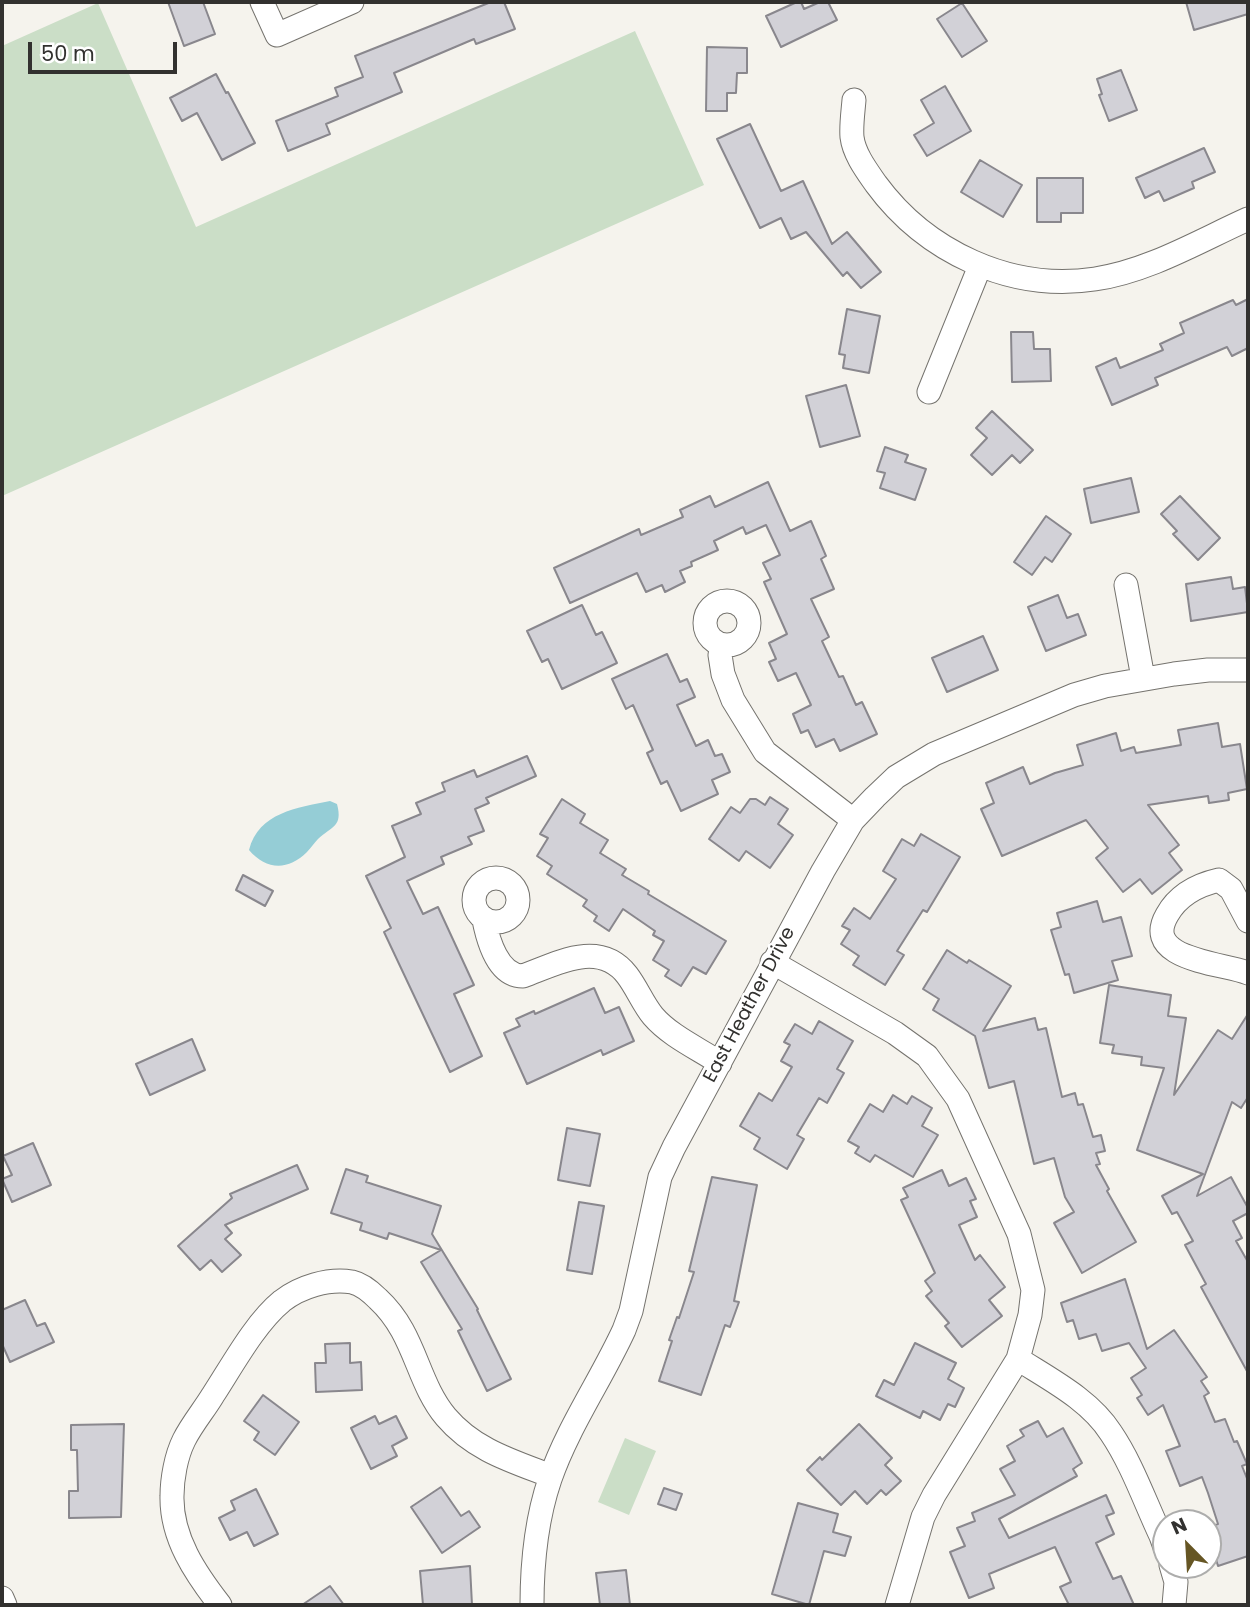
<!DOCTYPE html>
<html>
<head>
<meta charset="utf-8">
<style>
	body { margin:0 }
	#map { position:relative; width:1250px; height:1607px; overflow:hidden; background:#f5f3ed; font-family:Poppins,sans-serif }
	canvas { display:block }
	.frame { position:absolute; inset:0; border:4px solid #32312f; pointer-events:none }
	.north { position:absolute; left:1152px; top:1509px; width:70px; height:70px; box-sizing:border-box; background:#fff; border:2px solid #adadac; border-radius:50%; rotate:336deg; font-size:19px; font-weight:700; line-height:28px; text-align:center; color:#32312f }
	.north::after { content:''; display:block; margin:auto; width:24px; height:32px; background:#665624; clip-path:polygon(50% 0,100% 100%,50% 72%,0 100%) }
	.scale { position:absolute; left:28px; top:42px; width:149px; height:32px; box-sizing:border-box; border:4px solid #32312f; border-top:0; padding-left:9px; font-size:21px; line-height:24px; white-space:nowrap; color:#32312f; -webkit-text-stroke:5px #fff; paint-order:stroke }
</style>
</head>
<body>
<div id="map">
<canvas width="1250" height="1607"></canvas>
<div class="frame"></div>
<div class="north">N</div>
<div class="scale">50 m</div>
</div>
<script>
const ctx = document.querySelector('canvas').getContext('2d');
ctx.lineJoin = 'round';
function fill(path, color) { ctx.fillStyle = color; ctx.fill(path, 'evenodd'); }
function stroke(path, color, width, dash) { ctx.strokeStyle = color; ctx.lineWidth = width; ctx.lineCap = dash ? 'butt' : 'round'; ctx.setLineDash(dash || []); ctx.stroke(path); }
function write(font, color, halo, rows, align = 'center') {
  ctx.font = font + ' Poppins,sans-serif'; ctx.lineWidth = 5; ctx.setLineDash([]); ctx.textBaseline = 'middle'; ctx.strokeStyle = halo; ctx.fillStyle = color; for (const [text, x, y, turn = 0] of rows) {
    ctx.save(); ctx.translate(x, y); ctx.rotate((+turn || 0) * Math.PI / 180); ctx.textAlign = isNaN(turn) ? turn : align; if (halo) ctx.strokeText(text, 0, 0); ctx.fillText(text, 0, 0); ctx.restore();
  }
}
const green = new Path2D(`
	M98,3l98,224 439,-196 69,154 -702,311v-450z
	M625,1438l31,13 -27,64 -31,-13z`);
const water = new Path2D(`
	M330,801l7,3c6,23 -5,22 -19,35 -4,4 -7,9 -11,13 -19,19 -41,18 -58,-2 10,-38 48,-42 81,-49z`);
const building = new Path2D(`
	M168,2h35l12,32 -31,12z
	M491,2h13l11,27 -39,15 -2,-5 -80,34 8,19 -76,32 4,10 -42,17 -12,-30 62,-25 -3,-8 28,-11 -8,-21z
	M797,2h4l3,7 16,-7h8l9,18 -56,27 -15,-31z
	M1186,2h62v12l-54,16z
	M962,3l25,38 -25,16 -25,-38z
	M707,47l40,1v25h-10l-1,20h-9v18h-21z
	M1121,70l16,40 -28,11 -10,-26 3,-1 -5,-15z
	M216,74l10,19 2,-1 27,51 -33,17 -25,-47 -15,8 -12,-23z
	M945,86l26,45 -44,25 -13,-21 20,-12 -13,-23z
	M750,124l31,67 22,-10 29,63 15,-12 34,40 -20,16 -14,-16 -4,4 -37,-44 -15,7 -10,-21 -21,10 -43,-89z
	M1204,148l11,24 -23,10 2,6 -30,13 -5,-10 -14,7 -9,-20z
	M980,160l42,25 -19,32 -42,-25z
	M1037,178h46v35h-22v9h-24z
	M1248,299v49l-16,8 -5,-9 -72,31 3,7 -46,20 -16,-38 20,-9 4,10 43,-18 -3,-6 24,-11 -4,-10 53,-23 3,5z
	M847,309l33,7 -11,57 -26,-5 2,-13 -6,-1z
	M1011,332h22l1,17h16l1,32 -39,1z
	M846,385l14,51 -40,11 -14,-51z
	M992,411l41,39 -13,13 -8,-8 -20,20 -21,-20 16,-17 -11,-10z
	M885,447l23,8 -3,7 21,7 -11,31 -35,-12 5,-15 -8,-2z
	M1131,478l8,34 -48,11 -7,-34z
	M768,482l22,49 21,-10 15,35 -5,3 13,30 -23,10 18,38 -7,4 17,36 4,-1 13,29 6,-3 15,32 -37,17 -6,-12 -18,8 -8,-17 -7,3 -8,-19 18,-9 -15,-32 -18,8 -9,-19 7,-3 -7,-16 18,-9 -23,-52 7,-3 -8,-16 17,-8 -14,-30 -20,9 -3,-7 -29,14 4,9 -27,12 1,4 -12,5 5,11 -20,10 -3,-7 -16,7 -9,-19 -67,30 -16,-35 85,-39 2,6 42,-18 -3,-7 30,-14 5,11z
	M1180,496l40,42 -22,22 -25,-26 4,-3 -16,-17z
	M1046,516l25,18 -19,28 -7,-5 -13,18 -18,-13z
	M1231,577l2,12 12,-2 3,25 -57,9 -5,-37z
	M1058,595l9,23 11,-4 8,21 -40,16 -18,-44z
	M582,605l14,30 6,-3 15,31 -55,26 -14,-30 -6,3 -15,-31z
	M983,636l15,34 -51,22 -15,-34z
	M667,654l13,28 7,-3 8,18 -18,8 19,41 12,-6 7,16 7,-2 8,18 -18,8 6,14 -37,17 -14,-30 -6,3 -14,-31 6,-3 -20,-45 -7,4 -14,-30z
	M1218,723l4,24 18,-3 7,45 -19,4 1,7 -20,3 -1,-7 -60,9 31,40 -10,8 13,17 -30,24 -12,-15 -17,13 -27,-34 12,-10 -22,-28 -84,36 -21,-47 13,-6 -8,-20 37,-16 7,17 25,-11 28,-8 -6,-20 39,-12 5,18 13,-4 2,6 45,-8 -3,-15z
	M527,756l9,20 -50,22 3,5 -14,6 9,22 -16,6 4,7 -31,13 3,7 -37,17 16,33 15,-7 36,78 -20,9 28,62 -32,16 -66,-140 7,-4 -25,-52 39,-19 -13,-31 29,-12 -5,-11 29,-12 -3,-8 32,-13 3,7z
	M770,797l18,12 -10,15 15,11 -23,33 -24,-17 -7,10 -30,-22 22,-32 9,6 10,-14h6l9,6z
	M562,799l23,15 -5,9 28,17 -8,13 26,16 -4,6 27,16 -1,3 78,47 -20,33 -13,-7 -12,19 -16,-10 4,-6 -16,-10 11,-19 -11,-6 2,-4 -32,-22 -14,22 -15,-10 3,-5 -14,-10 4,-6 -40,-26 5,-8 -15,-10 11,-18 -8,-4z
	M921,834l39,23 -33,55 -4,-2 -26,41 7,4 -19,30 -32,-20 6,-9 -18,-12 9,-14 -8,-4 12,-18 16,11 26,-40 -13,-8 19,-32 12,7z
	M243,875l30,16 -8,15 -29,-16z
	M1097,901l6,21 18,-5 11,39 -20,5 6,19 -44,13 -5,-19 -4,1 -14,-45 10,-3 -4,-14z
	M947,950l20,13 2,-3 42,26 -28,45 52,-13 3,12 8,-2 16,69 13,-4 3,12 5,-1 10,33 8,-2 4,16 -9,2 4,11 -4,1 13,24 -2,2 29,51 -54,31 -28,-50 20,-11 -9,-15 -11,-39 -20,6 -20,-83 -25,7 -14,-52 -42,-26 6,-11 -16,-10z
	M1109,985l62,10 -3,21 18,2 -12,77 44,-65 14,9 16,-25v83l-7,11 -9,-6 -35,94 34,-19 17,31v5l-15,8 9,17 -6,3 12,21v111l-47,-86 5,-3 -21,-39 8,-4 -16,-29 -5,2 -10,-18 41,-22 -66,-24 27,-82 -23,-3 1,-8 -30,-4 2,-8 -14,-2z
	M594,988l11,25 14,-6 15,34 -31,14 -2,-5 -74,34 -23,-51 16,-7 -4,-7 18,-8 1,3z
	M819,1021l34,20 -16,28 7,4 -17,30 -8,-5 -22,37 7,4 -17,30 -33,-20 6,-11 -20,-12 19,-33 13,8 20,-34 -11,-6 9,-16 -6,-3 11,-18 17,10z
	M192,1039l13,31 -55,25 -14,-31z
	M893,1095l14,9 5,-8 20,12 -10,18 16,9 -25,42 -38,-22 -5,7 -15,-9 4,-6 -11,-6 22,-37 13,8z
	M567,1128l33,6 -10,52 -32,-6z
	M33,1143l18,42 -39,17 -10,-23 10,-4 -9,-19z
	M297,1165l11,24 -83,36 7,8 -7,6 16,16 -19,17 -11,-12 -11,10 -22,-24 54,-48 -2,-4z
	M346,1169l22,7 -2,6 75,24 -9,28 46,75 -1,1 34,69 -24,12 -29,-60 4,-2 -41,-67 20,-12 -52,-17 -2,6 -27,-9 2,-7 -31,-10z
	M942,1170l7,16 17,-8 10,21 -6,2 7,16 -18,8 16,35 5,-5 25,32 -16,13 13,16 -40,31 -17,-21 4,-3 -23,-27 6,-5 -7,-10 10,-8 -34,-73 7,-3 -5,-9z
	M712,1177l45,8 -23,116 5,1 -9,25 -5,-2 -24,70 -42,-14 13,-40 -3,-1 8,-23 2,1 15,-46 -5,-1z
	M579,1202l25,4 -12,68 -25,-4z
	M1125,1279l22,70 27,-19 33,47 -6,4 8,12 -5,3 11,26 10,-3 9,23 3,-1 10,23 -5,2 6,15v75l-30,10 -10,-33v-6l10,-3 -10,-31 -6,-16 -22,9 -14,-35 14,-5 -17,-41 -15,10 -11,-17 5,-3 -11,-17 15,-10 -17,-25 -27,8 -6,-17 -17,5 -6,-19 -6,2 -6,-19z
	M25,1300l12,26 8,-3 9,19 -44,20 -8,-18v-34z
	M350,1343v20l11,-1 1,28 -46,2 -1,-29h11l-1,-19z
	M915,1343l41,20 -8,16 16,9 -9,19 -7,-3 -8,16 -17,-9 -3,7 -44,-22 8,-16 10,5z
	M263,1395l36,27 -24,33 -21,-15 5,-8 -15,-11z
	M375,1416l4,8 17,-8 11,22 -15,8 5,10 -26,13 -20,-41z
	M1038,1421l9,16 16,-9 19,35 -9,6 4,7 -78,43 10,19 97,-43 8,18 -8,3 8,18 -18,9 17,36 8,-3 13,29h-65l-9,-18 11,-5 -16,-35 -66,27 5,14 -25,10 -19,-46 15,-6 -8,-18 18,-7 -3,-8 43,-18 -15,-26 15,-8 -8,-15 17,-10 -4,-6z
	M124,1424l-3,93 -52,1v-27h9l-1,-41h-6v-25z
	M859,1424l33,34 -7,7 16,16 -15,14 -5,-5 -14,14 -12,-13 -14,14 -34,-35 13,-13 2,3z
	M441,1487l20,29 8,-5 11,16 -38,26 -31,-46z
	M664,1488l18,6 -6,16 -18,-6z
	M256,1489l22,45 -24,12 -7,-14 -17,8 -11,-22 16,-8 -4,-9z
	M798,1503l40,11 -5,18 18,5 -6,19 -21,-5 -15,54 -37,-11z
	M470,1566l2,39h-49l-3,-34z
	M626,1570l4,35h-30l-4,-32z
	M330,1586l14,19h-42z`);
const minor = new Path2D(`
	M262,2l15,33 75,-33
	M854,100c-1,12 -3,26 -2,37 2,17 15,34 24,47 50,68 135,108 219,95 54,-8 104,-38 153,-60
	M929,392l51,-126
	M1126,585l17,93
	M705 623a22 22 0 1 1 44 0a22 22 0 1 1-44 0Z
	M723,645l-3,10 3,19 10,26 32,52 88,68
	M474 900a22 22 0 1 1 44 0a22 22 0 1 1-44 0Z
	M484,920c4,20 14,56 39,56 33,-12 76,-37 104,-1 10,13 16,29 26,41 17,20 46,33 67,47
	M1248,921l-17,-32 -12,-9c-22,5 -41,15 -52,35 -26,45 56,48 81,58
	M772,962l123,71 32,23 31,43 61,135 14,56 -3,25 -12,44 -84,136 -11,22 -26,88
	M1018,1359c33,21 72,41 93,74 21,31 34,69 50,103l5,14
	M1171,1565l5,17 -2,23
	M2,1598l3,7
	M220,1605c-24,-31 -49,-67 -48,-109 0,-17 4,-40 12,-56 8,-16 20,-30 29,-45 19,-29 42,-72 69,-94 18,-14 46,-23 70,-19 9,2 19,10 26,17 38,35 38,82 68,118 28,33 66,44 105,59
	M532,1605c0,-43 4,-85 18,-126 18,-52 51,-99 74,-149l7,-19 29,-134 14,-30 149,-276 30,-51 22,-23 21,-20 38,-23 140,-59 31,-9 69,-12 34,-4h40`);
const streetNames = [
	["East Heather Drive",750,1005,-62]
];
fill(green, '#cbdec7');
fill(water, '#95cdd6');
fill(building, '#d2d1d7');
stroke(building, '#89878d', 2);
stroke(minor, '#75736e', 25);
stroke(minor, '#fff', 23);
write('19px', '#32312f', '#fff', streetNames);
</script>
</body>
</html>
